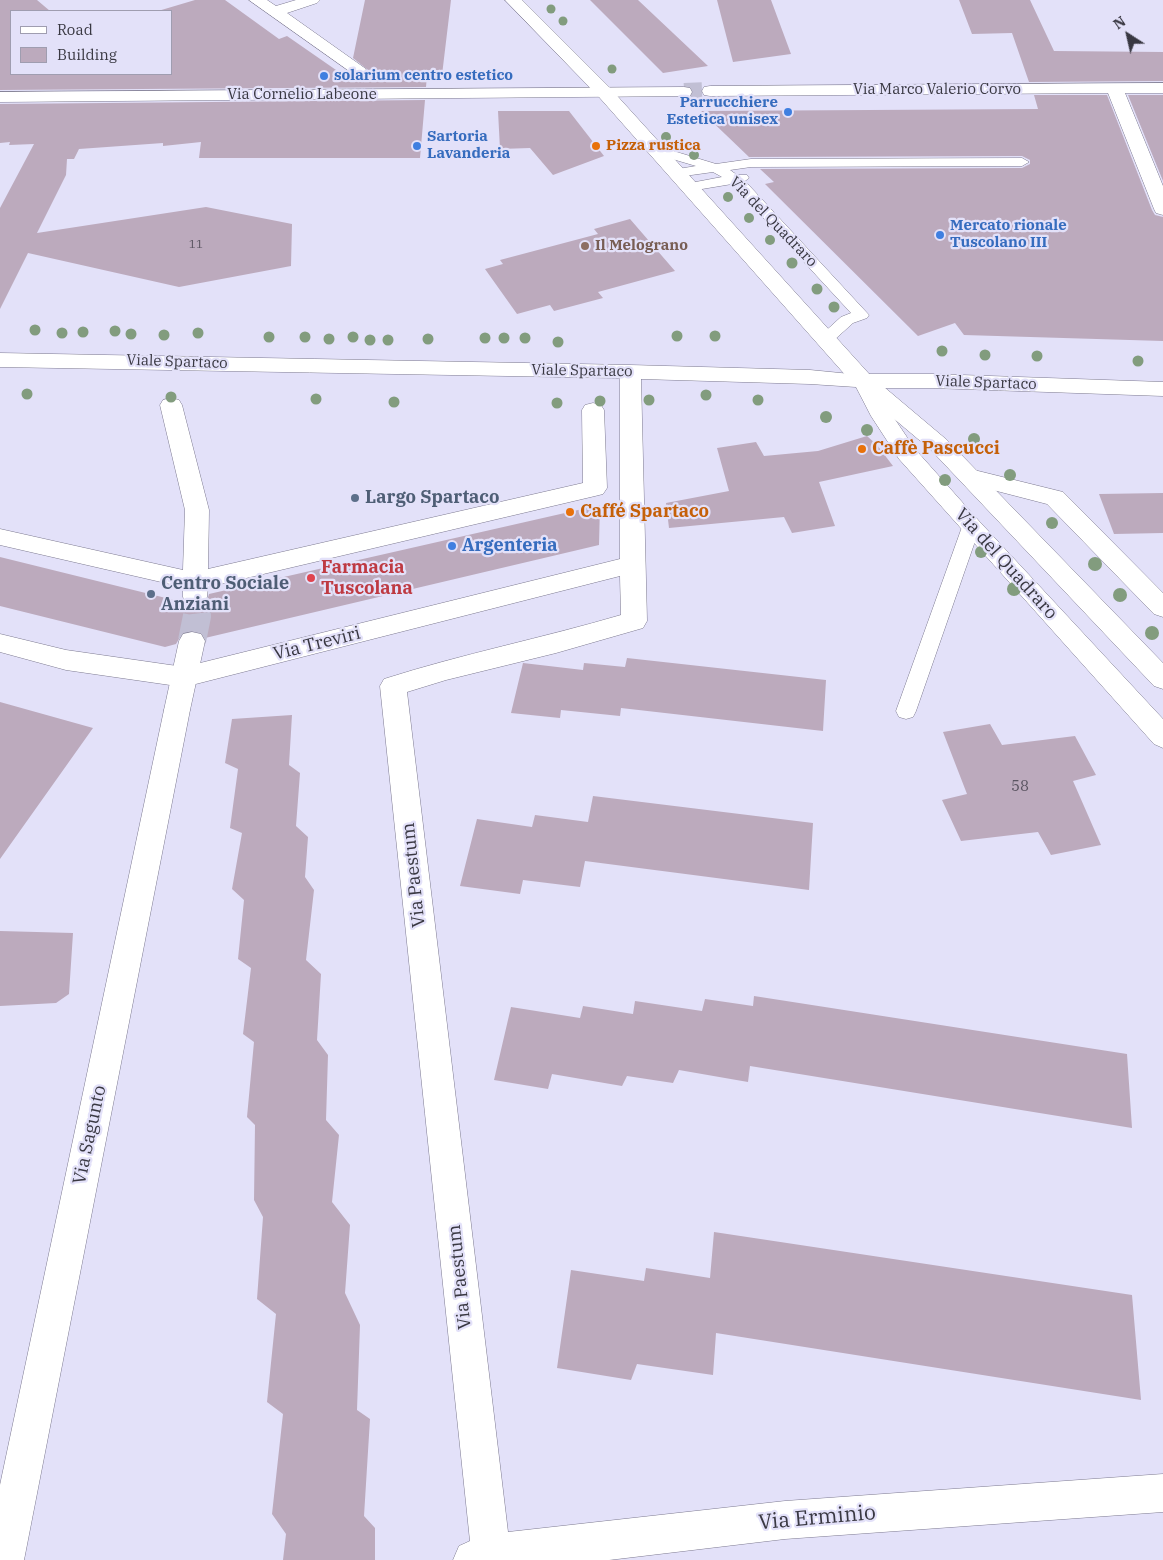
<!DOCTYPE html>
<html>
<head>
<meta charset="utf-8">
<style>
	body { margin:0 }
	#map { position:relative; width:1163px; height:1560px; overflow:hidden; background:#e3e1f9; font-family:"IBM Plex Serif",serif }
	canvas { display:block }
	.legend { position:absolute; left:10px; top:10px; width:162px; height:65px; box-sizing:border-box; background:#e3e1f9; border:1px solid #9f9db0; margin:0; padding:6px 9px; list-style:none; font-size:15px; color:#393842 }
	.legend li { display:flex; align-items:center; gap:10px; height:25px }
	.legend b { width:25px; border:1px solid #9f9db0 }
	.north { position:absolute; left:1103px; top:10px; width:50px; height:50px; -webkit-text-stroke:4px #e3e1f9; paint-order:stroke; rotate:325deg; font-size:14px; font-weight:700; line-height:20px; text-align:center; color:#393842 }
	.north::after { content:''; display:block; margin:auto; width:18px; height:22px; background:#393842; clip-path:polygon(50% 0,100% 100%,50% 72%,0 100%) }
</style>
</head>
<body>
<div id="map">
<canvas width="1163" height="1560"></canvas>
<ul class="legend">
<li><b style="height:6px;background:#fff"></b>Road</li>
<li><b style="height:14px;background:#bcaabd"></b>Building</li>
</ul>
<div class="north">N</div>
</div>
<script>
const ctx = document.querySelector('canvas').getContext('2d');
ctx.lineJoin = 'round';
function fill(path, color) { ctx.fillStyle = color; ctx.fill(path, 'evenodd'); }
function stroke(path, color, width, dash) { ctx.strokeStyle = color; ctx.lineWidth = width; ctx.lineCap = dash ? 'butt' : 'round'; ctx.setLineDash(dash || []); ctx.stroke(path); }
function write(font, color, halo, rows, align = 'center') {
  ctx.font = font + ' "IBM Plex Serif",serif'; ctx.lineWidth = 4.5; ctx.setLineDash([]); ctx.textBaseline = 'middle'; ctx.strokeStyle = halo; ctx.fillStyle = color; for (const [text, x, y, turn = 0] of rows) {
    ctx.save(); ctx.translate(x, y); ctx.rotate((+turn || 0) * Math.PI / 180); ctx.textAlign = isNaN(turn) ? turn : align; if (halo) ctx.strokeText(text, 0, 0); ctx.fillText(text, 0, 0); ctx.restore();
  }
}
const building = new Path2D(`
	M0,0h37l13,11h-39v63h160v-63h-13l37,-11h30l54,39 8,-3 62,43 1,-5 14,1 4,-5 -15,-12 12,-58h86l-9,75h-15l-1,12 -426,3z
	M590,0h48l70,66 -45,7z
	M717,0h54l20,54 -58,8z
	M959,0h71l24,51 109,1v29l-134,1 -17,-49 -40,1z
	M1034,95h73l45,115 3,5 8,2v124l-199,-6 -9,-12 -37,13 -153,-152 9,-2 -14,-13 262,-1 8,-4v-4l-8,-4 -273,1 -48,-46 337,-2z
	M1128,95h35v86z
	M425,100l-5,58h-221l2,-16 -38,4v-3l-84,6 -5,10h-7l-1,16 -29,58 169,-26 86,17 -1,42 -112,21 -151,-34 -28,56v-101l34,-64 -25,1 1,-3 -10,1v-39z
	M498,111h71l35,45 -51,19 -23,-27 -30,1z
	M630,219l45,52 -77,21 5,6 -49,13 -4,-6 -33,9 -32,-45 18,-5 -3,-4 98,-26 -4,-5z
	M867,436l10,9 16,21 -74,16 16,44 -43,7 -8,-16 -115,11 -3,-25 63,-12 -12,-43 39,-6 8,14 54,-5z
	M1163,493v40l-49,1 -15,-40z
	M600,505l-1,40 -394,93 -4,-6 -9,-2 -9,2 -7,12 -11,3 -165,-41v-49l178,44 4,-1 3,5 11,3 10,-4 3,-10z
	M627,658l199,22 -3,51 -202,-23 -1,8 -59,-6 -1,8 -49,-5 12,-50 60,7 1,-7 41,4z
	M0,702l93,26 -93,131z
	M292,715l-3,50 11,8 -4,53 12,11 -3,40 9,13 -8,70 15,14 -4,66 11,15 -2,65 13,15 -7,67 18,23 -5,68 15,32 -3,85 13,9 -6,97 11,12v32h-92l3,-26 -14,-20 11,-100 -16,-12 9,-88 -19,-15 6,-82 -9,-17 1,-75 -8,-8 7,-75 -11,-8 8,-66 -13,-9 6,-59 -12,-11 10,-56 -12,-5 8,-59 -13,-6 7,-44z
	M990,724l12,21 73,-9 21,39 -23,6 28,64 -50,10 -13,-23 -77,9 -19,-41 25,-6 -24,-62z
	M593,796l220,27 -4,67 -224,-29 -5,26 -57,-7 -3,14 -60,-8 17,-67 55,8 3,-12 53,7z
	M0,931l73,2 -4,61 -13,9 -56,3z
	M754,996l373,58 5,74 -382,-62 -2,16 -69,-12 -6,13 -46,-7 -5,10 -70,-12 -4,15 -54,-9 17,-73 69,11 3,-12 50,8 2,-13 67,10 3,-12 48,7z
	M714,1232l418,63 9,105 -425,-67 -3,42 -76,-11 -6,16 -74,-12 14,-98 73,11 2,-13 64,10z`);
const pedestrianTunnelFar1 = new Path2D(`
	M195,597l1,5`);
const pedestrianTunnel = new Path2D(`
	M192,641l5,-25 -2,-15`);
const minorTunnel = new Path2D(`
	M684,92l26,-1`);
const service = new Path2D(`
	M657,146l59,18 35,-5 271,-1 7,4 -7,4 -271,1 -21,3 7,5h10l2,3 -4,3 124,134 -2,3 -14,5 -21,19h-12l-2,-3 2,-3 21,-19 10,-4 -119,-129 -42,7 -5,-1 -2,-3 2,-3 37,-7 -9,-5 -36,5 -5,-1 -2,-3 2,-3 24,-4 -44,-13 -2,-3z
	M971,521l6,2 3,4 -64,184 -3,6 -7,2 -7,-2 -3,-6 66,-184 3,-4z`);
const pedestrian = new Path2D(`
	M171,398l8,2 3,5 27,105 -1,59 375,-86 -1,-73 3,-5 8,-2 8,2 3,5 3,78 -4,6 -8,2 -387,91 -1,10 -3,6 -9,3 -9,-3 -3,-6v-10l-183,-42v-16l183,41 2,-60 -25,-105 3,-5z
	M192,632l9,2 4,7 -15,69 -4,7 -9,3 -9,-3 -4,-7 15,-69 4,-7z`);
const minor = new Path2D(`
	M249,0h18l9,6 20,-6h24l-3,3 -30,10 79,56 -2,4h-12z
	M1163,83v10h-38l38,93v29l-7,-2 -2,-4 -46,-116 -398,3 -6,-1 -2,-4 2,-4 6,-1z
	M684,87l6,1 2,4 -2,4 -690,6v-10z
	M0,353l630,12 180,5 61,6 21,39 23,34 64,72 184,198v29l-9,-4 -255,-285 -28,-43 -15,-29 -46,-3 -169,-5 6,242 -4,7 -87,25 -110,27 -39,12 101,840 277,-31 378,-27v38l-378,27 -176,21h-156l6,-14 11,-5 -90,-855 4,-7c78,-25 159,-41 237,-64l-1,-39 -436,111 -118,-17 -66,-18v-18l66,16 118,17 436,-108v-181l-620,-11z
	M970,469l93,23 100,101v24l-9,-3 -107,-110 -85,-22 -3,-5 3,-5z
	M177,700l9,3 4,7 -166,850h-24v-75l164,-775 4,-7z`);
const tertiary = new Path2D(`
	M863,374h69l231,8v14l-231,-8h-69l-8,-2 -3,-5 3,-5z`);
const secondary = new Path2D(`
	M505,0h17l89,89 260,287 76,64 216,223v26l-9,-3 -223,-236 -76,-64 -256,-289z`);
const trees = [
	[551,9,4.5],
	[563,21,4.5],
	[612,69,4.5],
	[666,137,5],
	[694,155,5],
	[728,197,5],
	[749,218,5],
	[770,240,5],
	[792,263,5.5],
	[817,289,5.5],
	[834,307,5.5],
	[35,330,5.5],
	[115,331,5.5],
	[83,332,5.5],
	[62,333,5.5],
	[198,333,5.5],
	[131,334,5.5],
	[164,335,5.5],
	[677,336,5.5],
	[715,336,5.5],
	[269,337,5.5],
	[305,337,5.5],
	[353,337,5.5],
	[485,338,5.5],
	[504,338,5.5],
	[525,338,5.5],
	[329,339,5.5],
	[428,339,5.5],
	[370,340,5.5],
	[388,340,5.5],
	[558,342,5.5],
	[942,351,5.5],
	[985,355,5.5],
	[1037,356,5.5],
	[1138,361,5.5],
	[27,394,5.5],
	[706,395,5.5],
	[171,397,5.5],
	[316,399,5.5],
	[649,400,5.5],
	[758,400,5.5],
	[600,401,5.5],
	[394,402,5.5],
	[557,403,5.5],
	[826,417,6],
	[867,430,6],
	[974,439,6],
	[1010,475,6],
	[945,480,6],
	[1052,523,6],
	[981,552,6],
	[1095,564,7],
	[1014,589,7],
	[1120,595,7],
	[1152,633,7]
];
const markers = [
	[324,76,5,"#3f7fe0"],
	[788,112,5,"#3f7fe0"],
	[417,146,5,"#3f7fe0"],
	[596,146,5,"#e8710a"],
	[940,235,5,"#3f7fe0"],
	[585,246,5,"#8d6e63"],
	[862,449,5,"#e8710a"],
	[355,498,5,"#5c6f8a"],
	[570,512,5,"#e8710a"],
	[452,546,5,"#3f7fe0"],
	[311,578,5,"#e0444e"],
	[151,594,5,"#5c6f8a"]
];
const farNumbernames = [
	["11",196,245]
];
const farShopnames = [
	["solarium centro estetico",334,76],
	["Parrucchiere",778,103,"right"],
	["Estetica unisex",778,120,"right"],
	["Sartoria",427,137],
	["Lavanderia",427,154],
	["Mercato rionale",950,226],
	["Tuscolano III",950,243]
];
const farStreetnames = [
	["Via Marco Valerio Corvo",937,90],
	["Via Cornelio Labeone",302,95],
	["Via del Quadraro",773,222,46],
	["Viale Spartaco",177,362,2],
	["Viale Spartaco",582,371,1],
	["Viale Spartaco",986,383,2]
];
const farFoodnames = [
	["Pizza rustica",606,146]
];
const farEducationnames = [
	["Il Melograno",595,246]
];
const numberNames = [
	["58",1020,787]
];
const foodNames = [
	["Caffè Pascucci",872,449],
	["Caffé Spartaco",580,512]
];
const serviceNames = [
	["Largo Spartaco",365,498],
	["Centro Sociale",161,584],
	["Anziani",161,605]
];
const shopNames = [
	["Argenteria",462,546]
];
const streetNames = [
	["Via del Quadraro",1006,564,48],
	["Via Treviri",317,644,-14],
	["Via Paestum",414,875,-96],
	["Via Sagunto",90,1135,-78],
	["Via Paestum",460,1277,-96]
];
const healthNames = [
	["Farmacia",321,568],
	["Tuscolana",321,589]
];
const nearStreetnames = [
	["Via Erminio",817,1518,-5]
];
fill(building, '#bcaabd');
stroke(pedestrianTunnelFar1, '#c1bfd4', 22, [22, 11]);
stroke(pedestrianTunnel, '#c1bfd4', 28, [28, 14]);
stroke(minorTunnel, '#c1bfd4', 18, [18, 9]);
stroke(service, '#7d7a90', 1);
stroke(pedestrian, '#7d7a90', 1);
stroke(minor, '#7d7a90', 1);
stroke(tertiary, '#7d7a90', 1);
stroke(secondary, '#7d7a90', 1);
fill(service, '#fff');
fill(pedestrian, '#fff');
fill(minor, '#fff');
fill(tertiary, '#fff');
fill(secondary, '#fff');
ctx.fillStyle = '#829c7e';
for (const [x, y, r] of trees) { ctx.beginPath(); ctx.arc(x, y, r, 0, 2 * Math.PI); ctx.fill(); }
for (const [x, y, r, color] of markers) { const dot = new Path2D(); dot.arc(x, y, r, 0, 2 * Math.PI); ctx.fillStyle = color; ctx.fill(dot); stroke(dot, '#e3e1f9', 2); }
write('12px', '#5a5461', null, farNumbernames);
write('bold 15px', '#366cbe', '#e3e1f9', farShopnames, 'left');
write('15px', '#393842', '#e3e1f9', farStreetnames);
write('bold 15px', '#c56008', '#e3e1f9', farFoodnames, 'left');
write('bold 15px', '#785e54', '#e3e1f9', farEducationnames, 'left');
write('15px', '#5a5461', null, numberNames);
write('bold 18px', '#c56008', '#e3e1f9', foodNames, 'left');
write('bold 18px', '#4e5e75', '#e3e1f9', serviceNames, 'left');
write('bold 18px', '#366cbe', '#e3e1f9', shopNames, 'left');
write('18px', '#393842', '#e3e1f9', streetNames);
write('bold 18px', '#be3a42', '#e3e1f9', healthNames, 'left');
write('21px', '#393842', '#e3e1f9', nearStreetnames);
</script>
</body>
</html>
